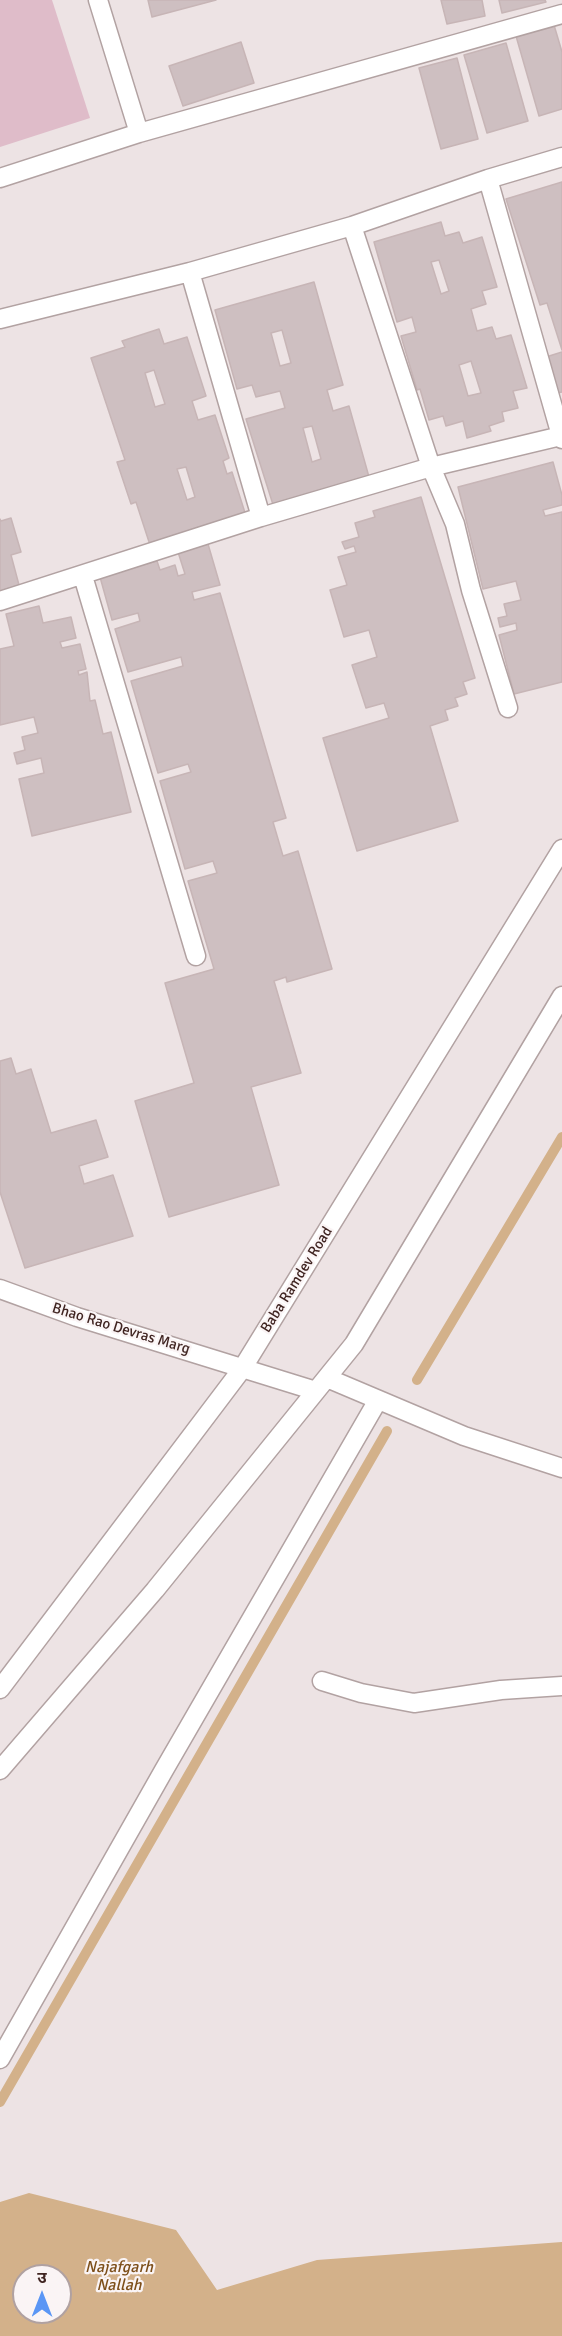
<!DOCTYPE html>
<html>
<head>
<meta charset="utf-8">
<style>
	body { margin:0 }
	#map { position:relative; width:562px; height:2336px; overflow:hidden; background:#ede3e4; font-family:Signika,"Noto Sans Devanagari",sans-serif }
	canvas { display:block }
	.north { position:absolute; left:12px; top:2264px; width:60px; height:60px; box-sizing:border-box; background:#faf4f5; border:2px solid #b0a1a1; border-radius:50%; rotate:0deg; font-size:16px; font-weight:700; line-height:24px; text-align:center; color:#402522 }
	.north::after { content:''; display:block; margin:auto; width:21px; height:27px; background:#5a96f5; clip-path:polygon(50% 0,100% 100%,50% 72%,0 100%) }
</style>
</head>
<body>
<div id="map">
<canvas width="562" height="2336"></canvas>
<div class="north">उ</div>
</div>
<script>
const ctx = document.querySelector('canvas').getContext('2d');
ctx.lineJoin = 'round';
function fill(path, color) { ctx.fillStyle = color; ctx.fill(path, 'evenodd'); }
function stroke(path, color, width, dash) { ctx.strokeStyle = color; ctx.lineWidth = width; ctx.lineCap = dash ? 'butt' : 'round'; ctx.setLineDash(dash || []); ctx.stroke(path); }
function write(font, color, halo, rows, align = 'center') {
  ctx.font = font + ' Signika,sans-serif'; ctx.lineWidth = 4.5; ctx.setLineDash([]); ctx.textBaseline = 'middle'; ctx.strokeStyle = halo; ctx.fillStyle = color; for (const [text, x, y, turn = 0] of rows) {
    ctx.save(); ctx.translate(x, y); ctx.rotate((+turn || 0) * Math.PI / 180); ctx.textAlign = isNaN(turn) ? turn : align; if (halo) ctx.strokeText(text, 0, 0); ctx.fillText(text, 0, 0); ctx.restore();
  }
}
const green = new Path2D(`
	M0,0h52l38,118 -90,29z`);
const water = new Path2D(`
	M29,2193l147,37 41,60 100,-30 245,-18v94h-562v-134zM24,2276h36v36h-36z`);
const stream = new Path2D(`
	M417,1380l145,-243
	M0,2102l387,-671`);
const building = new Path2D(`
	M148,0h68l-64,17z
	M441,0h41l3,16 -38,8z
	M499,0h46l1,2 -44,11z
	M554,25l8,27v57l-23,7 -23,-80z
	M241,42l13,41 -71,23 -14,-40z
	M506,43l22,78 -41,12 -23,-78z
	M457,58l21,81 -37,10 -22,-81z
	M562,182v168l-15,-47 -7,2 -34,-106z
	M441,222l4,14 14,-4 4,11 19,-6 15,50 -15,4 4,13 -15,5 6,22 15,-4 4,12 15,-4 16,53 -14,3 5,17 -16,4 2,9 -15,5 2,5 -24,7 -4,-17 -17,5 -3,-10 -14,4 -9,-31 -3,1 -16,-54 15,-4 -4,-15 -15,5 -23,-80zM439,260l10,31 -8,3 -10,-32zM471,361l10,32 -13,3 -9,-31z
	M314,282l29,103 -16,5 6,21 16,-5 22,78 -96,27 -29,-92 39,-11 -5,-17 -24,6 -4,-12 -15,4 -22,-79zM282,330l9,33 -11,3 -9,-33zM312,426l9,33 -9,3 -9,-34z
	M159,329l5,15 23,-7 19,59 -14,5 6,19 17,-5 14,43 -6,3 4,13 5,-2 15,47 -96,29 -15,-46 -5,2 -14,-42 8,-2 -34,-102 34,-11 -3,-6zM154,370l11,34 -10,3 -10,-34zM186,467l9,30 -8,3 -10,-31z
	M562,352v40l-4,1 -12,-36z
	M553,462l9,33v10l-19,5 2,6 17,-4v170l-48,12 -15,-59 18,-5 -1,-7 -16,4 -2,-9 9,-2 -3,-12 17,-4 -5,-19 -33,8 -25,-102z
	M421,497l54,181 -12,4 4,12 -12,4 3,8 -13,4 3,10 -18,6 28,95 -101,30 -34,-113 66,-20 -5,-15 -18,5 -14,-43 25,-8 -8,-27 -25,7 -14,-47 17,-5 -9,-28 18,-5 -2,-6 -9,3 -3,-7 17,-5 -4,-14 20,-6 -2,-6z
	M11,518l10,34 -10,3 8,30 -19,6v-72l1,2z
	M208,544l12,41 -28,7 2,8 26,-7 66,225 -13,4 10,34 15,-5 34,118 -45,13 -1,-5 -12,4 27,92 -50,14 28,98 -110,32 -34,-116 59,-18 -29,-100 49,-14 -26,-88 29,-8 -4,-12 -28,8 -25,-88 31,-9 -3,-8 -30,9 -27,-92 52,-15 -2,-9 -53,15 -13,-43 25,-8 -2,-8 -26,7 -12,-43 57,-16 3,9 15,-5 3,11 7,-2 -7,-22z
	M39,606l4,17 28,-6 5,21 -16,4 2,6 18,-4 6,25 -8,2 1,4 8,-3 3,29 5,-1 8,34 8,-2 20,80 -99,24 -13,-57 25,-6 -3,-15 -24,6 -3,-11 11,-3 -3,-13 16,-4 -4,-16 -34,8v-76l14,-3 -8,-32z
	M11,1058l5,16 15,-5 20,64 45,-13 12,37 -29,9 5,18 29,-9 20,61 -108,32 -25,-76v-131z`);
const minor = new Path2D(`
	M98,0l41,133
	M0,178l139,-45 423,-119
	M488,179l74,260
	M352,226l79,241 24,57 16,66 37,118
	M190,272l71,245
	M0,319l190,-47 162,-46 136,-47 74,-22
	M83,576l113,380
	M0,601l261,-84 170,-50 130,-31
	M0,1289l77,28 239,74
	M327,1378l137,58 98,32
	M322,1681l39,12 53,10 87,-13 61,-4
	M0,1689l242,-320 320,-520
	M0,1770l155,-180 199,-246 208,-348
	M0,2059l164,-289 214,-370`);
const streetNames = [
	["Baba Ramdev Road",297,1280,-58],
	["Bhao Rao Devras Marg",121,1329,17]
];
const waterNames = [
	["Najafgarh",119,2268],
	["Nallah",119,2286]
];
fill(green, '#dfbcc9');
fill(water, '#d3b18a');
stroke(stream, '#d3b18a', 10);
fill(building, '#cebfc1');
stroke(building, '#c7b5b6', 1.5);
stroke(minor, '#b2a2a2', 21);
stroke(minor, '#fff', 18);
write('15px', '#402522', '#faf4f5', streetNames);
write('italic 16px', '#7d4f1a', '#faf4f5', waterNames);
</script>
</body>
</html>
